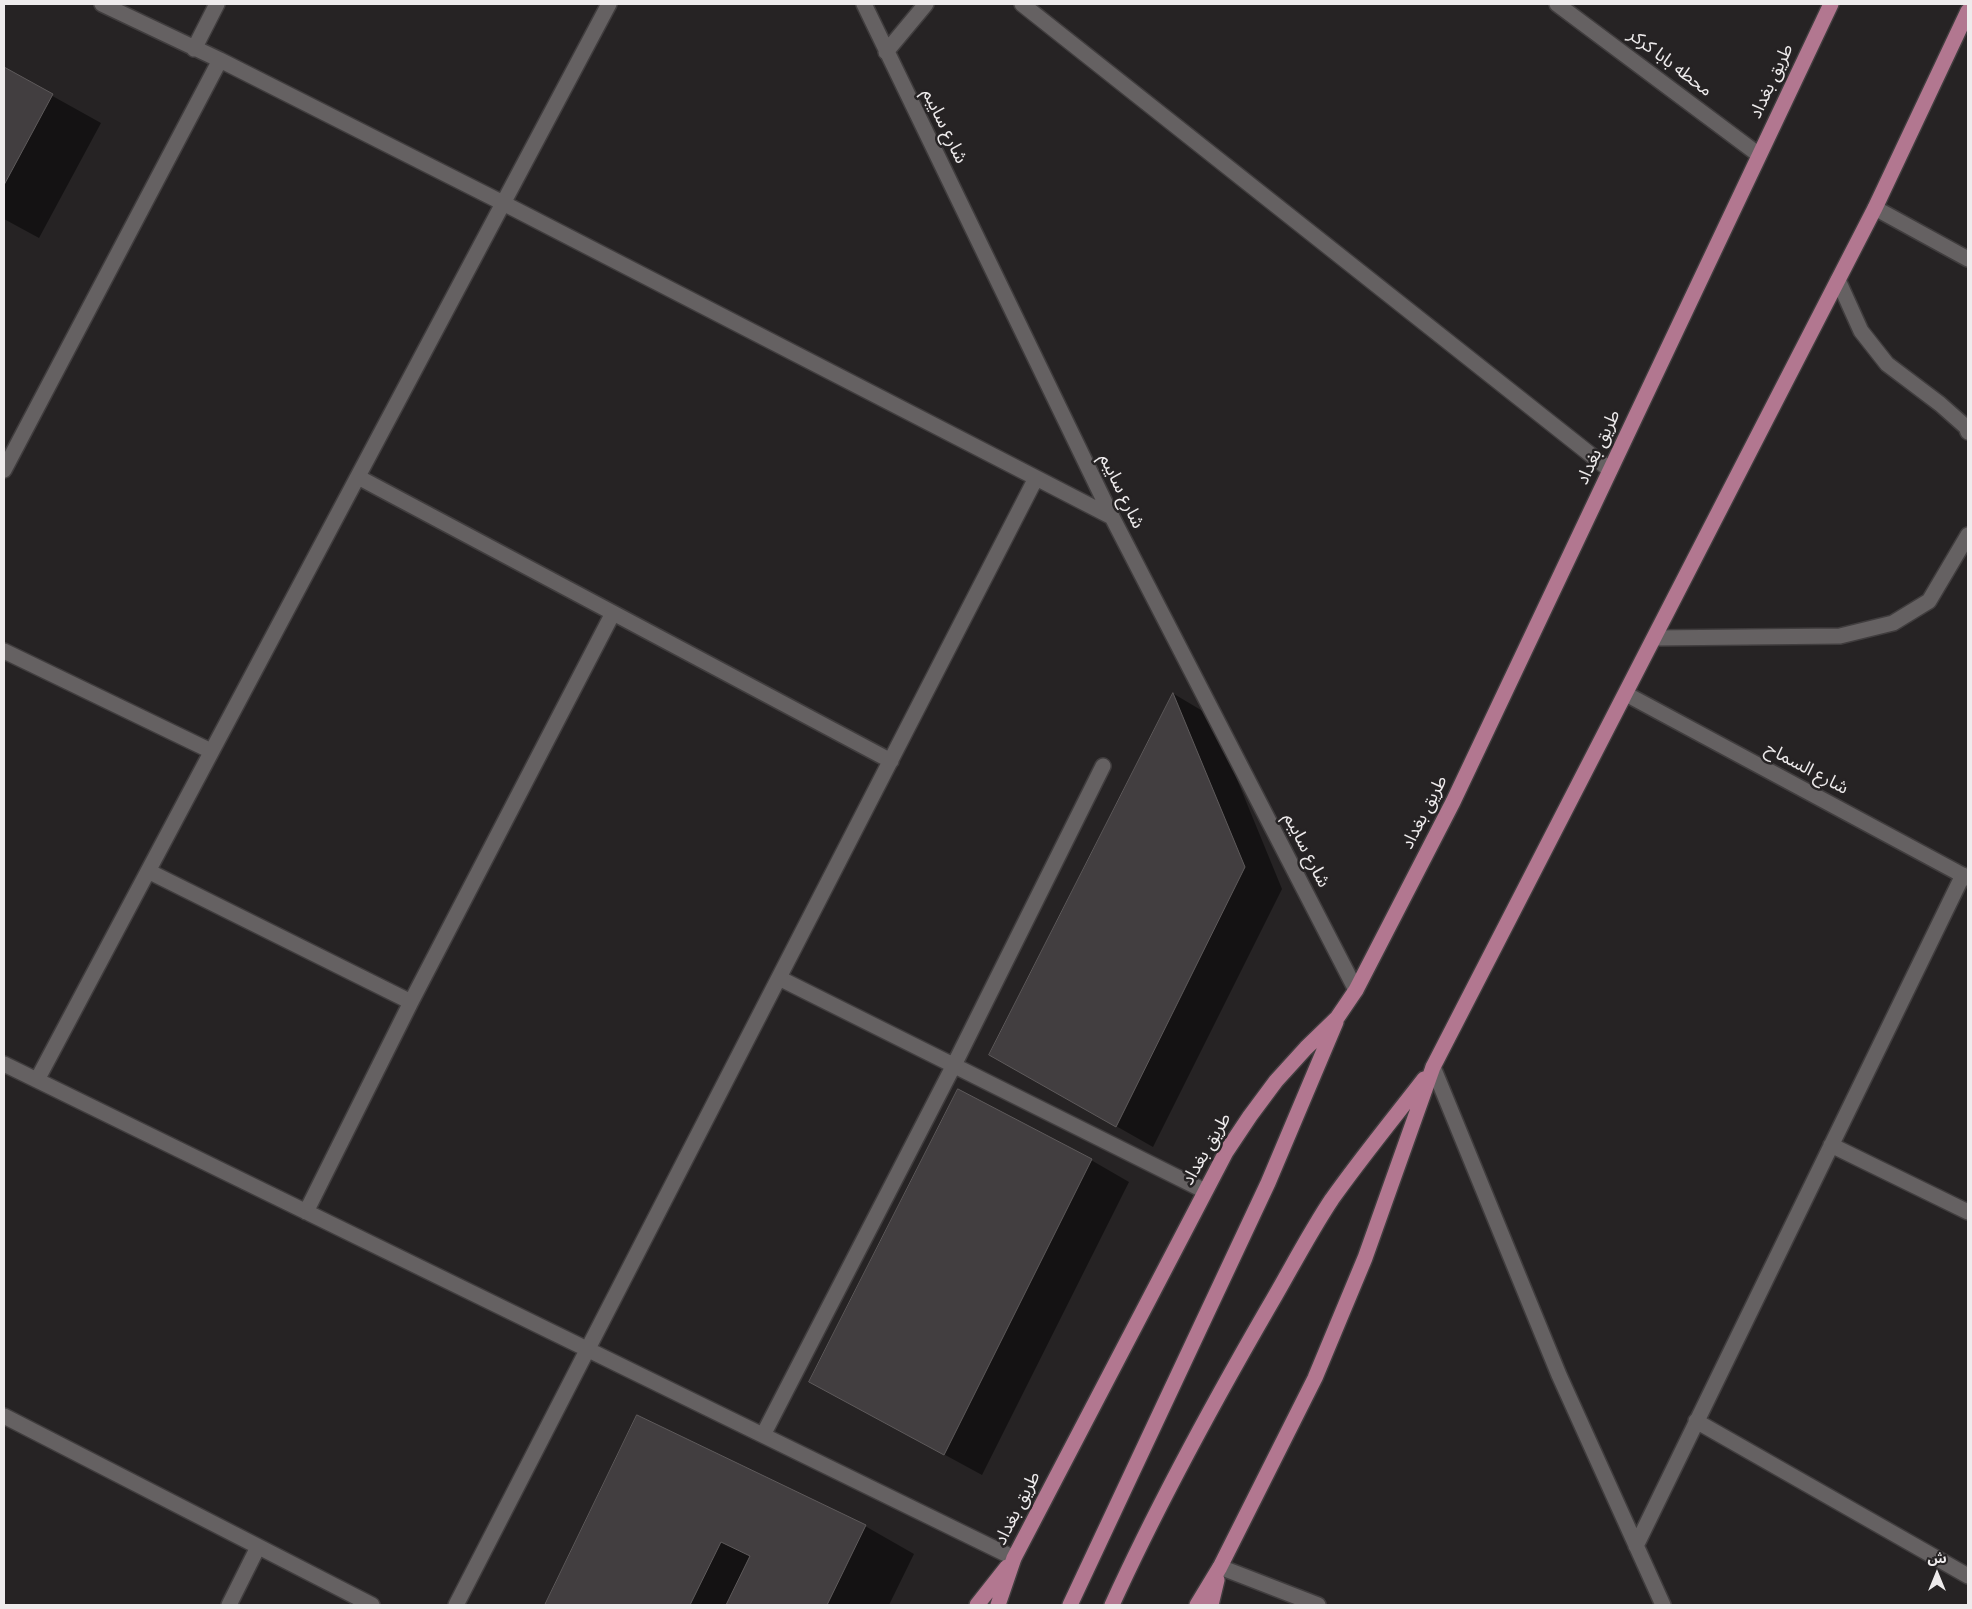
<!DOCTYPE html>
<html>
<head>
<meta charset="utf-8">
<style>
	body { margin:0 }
	#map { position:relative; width:1972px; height:1609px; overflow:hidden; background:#262324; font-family:Spectral,"Noto Sans Arabic",serif }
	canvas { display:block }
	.frame { position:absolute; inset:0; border:5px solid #eeebec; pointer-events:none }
	.north { position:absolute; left:1912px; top:1549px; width:50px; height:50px; -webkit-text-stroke:4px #262324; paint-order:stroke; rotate:0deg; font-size:14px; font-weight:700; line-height:20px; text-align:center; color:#eeebec }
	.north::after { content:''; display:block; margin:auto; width:18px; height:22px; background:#eeebec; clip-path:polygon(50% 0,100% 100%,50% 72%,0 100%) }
</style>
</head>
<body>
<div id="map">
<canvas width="1972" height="1609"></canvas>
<div class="frame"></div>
<div class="north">ش</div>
</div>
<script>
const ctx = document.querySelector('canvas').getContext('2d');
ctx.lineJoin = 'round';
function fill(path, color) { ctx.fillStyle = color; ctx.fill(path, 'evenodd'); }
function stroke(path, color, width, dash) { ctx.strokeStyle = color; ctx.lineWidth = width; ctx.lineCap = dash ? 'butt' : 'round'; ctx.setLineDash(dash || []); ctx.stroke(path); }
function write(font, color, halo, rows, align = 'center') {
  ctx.font = font + ' Spectral,"Noto Sans Arabic",serif'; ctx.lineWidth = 5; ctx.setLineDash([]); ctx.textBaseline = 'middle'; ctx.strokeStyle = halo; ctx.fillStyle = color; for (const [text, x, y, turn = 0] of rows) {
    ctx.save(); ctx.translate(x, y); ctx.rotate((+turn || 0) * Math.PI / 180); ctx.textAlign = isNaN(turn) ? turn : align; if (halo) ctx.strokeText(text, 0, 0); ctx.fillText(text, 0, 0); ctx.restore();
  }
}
const shadow = new Path2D(`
	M4,69l97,54 -62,115 -35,-19z
	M1174,694l37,22 71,173 -129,258 -162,-92z
	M1091,1160l38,22 -147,293 -171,-93z
	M638,1417l227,109 49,28 -25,51h-343z`);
const building = new Path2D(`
	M4,67l49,27 -49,91z
	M1173,693l72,174 -129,260 -127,-72z
	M958,1089l134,70 -148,296 -135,-73z
	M637,1415l229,110 -39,80h-101l24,-49 -29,-14 -31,63h-145z`);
const service = new Path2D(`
	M1838,280l23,51 26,33 53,40 26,23 2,5
	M1655,638l185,-2 53,-13 36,-22 39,-66`);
const minor = new Path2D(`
	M102,4l118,56 283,143 609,314
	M864,4l248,513 244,473
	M1022,4l588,466
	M1557,4l202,151
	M194,49l23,-45
	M886,52l40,-48
	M1875,208l93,51
	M4,470l216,-410
	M358,477l533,284
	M4,651l207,100
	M1626,694l342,184
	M148,871l263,131
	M779,978l426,213
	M4,1064l1010,494
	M1433,1067l126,308 104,230
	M37,1080l572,-1076
	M1831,1145l137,67
	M306,1212l105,-210 202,-389
	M4,1416l368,189
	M1696,1421l272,155
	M763,1435l191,-370 149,-299
	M1636,1546l327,-671
	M1220,1567l98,38
	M229,1605l29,-58
	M456,1605l580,-1127`);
const primary = new Path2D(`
	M977,1605l30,-38
	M998,1605l16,-47 212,-406 24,-36 26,-35 30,-33 31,-30 19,-28 97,-188 378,-798
	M1070,1605l198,-422 68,-161
	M1112,1605c46,-101 99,-198 155,-295 22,-37 41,-75 65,-111 29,-41 61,-80 92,-120
	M1197,1605l23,-38 95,-189 50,-120 68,-191 442,-859 93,-197
	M1211,1605l6,-25`);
const streetNames = [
	["محطه بابا كركر",1669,64,37],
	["طريق بغداد",1773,82,-65],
	["شارع سايبم",943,127,64],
	["طريق بغداد",1600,448,-65],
	["شارع سايبم",1120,492,64],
	["شارع السماح",1806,770,28],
	["طريق بغداد",1426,813,-63],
	["شارع سايبم",1305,851,63],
	["طريق بغداد",1208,1150,-60],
	["طريق بغداد",1019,1509,-63]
];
fill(shadow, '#0007');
fill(building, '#423e40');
stroke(building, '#5e5a5b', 1);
stroke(service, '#403d3e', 18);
stroke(minor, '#403d3e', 18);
stroke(primary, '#403d3e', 18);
stroke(service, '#656162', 15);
stroke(minor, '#656162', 15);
stroke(primary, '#b27790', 15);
write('18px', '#eeebec', '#262324', streetNames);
</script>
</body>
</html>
